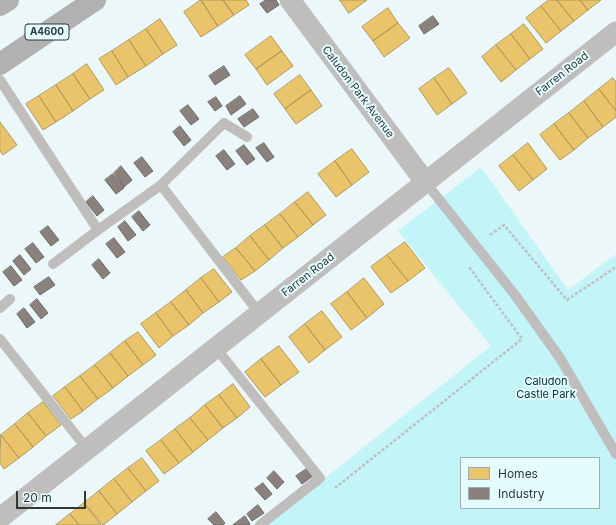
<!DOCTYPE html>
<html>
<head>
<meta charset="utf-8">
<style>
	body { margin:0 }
	#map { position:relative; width:616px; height:525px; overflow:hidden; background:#ebf7f8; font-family:Inter,sans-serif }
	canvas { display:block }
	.legend { position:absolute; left:460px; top:457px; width:140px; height:52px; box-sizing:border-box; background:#e5fcfe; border:1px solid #9caeaf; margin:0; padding:5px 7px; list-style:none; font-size:12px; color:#2f3839 }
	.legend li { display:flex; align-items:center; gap:8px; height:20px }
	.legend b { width:20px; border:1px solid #9caeaf }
	.scale { position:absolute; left:16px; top:491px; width:70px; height:18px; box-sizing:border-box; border:2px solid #2f3839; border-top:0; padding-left:5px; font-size:12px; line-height:14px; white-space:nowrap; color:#2f3839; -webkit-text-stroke:3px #e5fcfe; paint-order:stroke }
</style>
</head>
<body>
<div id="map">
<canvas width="616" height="525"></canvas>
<ul class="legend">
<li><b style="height:11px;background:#e9c46a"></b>Homes</li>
<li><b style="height:11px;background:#8a817c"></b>Industry</li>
</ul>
<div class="scale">20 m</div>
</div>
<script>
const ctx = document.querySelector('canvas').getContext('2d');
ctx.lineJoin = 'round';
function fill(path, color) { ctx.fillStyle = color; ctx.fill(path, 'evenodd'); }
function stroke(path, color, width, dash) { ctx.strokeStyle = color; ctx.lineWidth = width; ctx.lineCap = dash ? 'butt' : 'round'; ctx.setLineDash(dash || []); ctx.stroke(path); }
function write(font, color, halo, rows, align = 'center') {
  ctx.font = font + ' Inter,sans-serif'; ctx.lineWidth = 4; ctx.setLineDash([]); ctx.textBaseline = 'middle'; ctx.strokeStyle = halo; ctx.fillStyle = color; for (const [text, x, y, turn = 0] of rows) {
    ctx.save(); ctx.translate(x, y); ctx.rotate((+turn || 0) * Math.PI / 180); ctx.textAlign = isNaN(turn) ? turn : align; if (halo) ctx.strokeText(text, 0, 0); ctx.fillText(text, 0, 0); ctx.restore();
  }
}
const green = new Path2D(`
	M481,167l87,123 48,-36v271h-350l225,-179 -93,-115zM461,458h138v50h-138z`);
const homes = new Path2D(`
	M201,0h22l11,15 -16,11z
	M201,0l17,26 -17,11 -17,-25z
	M223,0h23l3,5 -15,10z
	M340,0h27l-18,13z
	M549,0h8l17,21 -13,10 -20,-25z
	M557,0h23l8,10 -14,11z
	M580,0h21l-13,10z
	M541,6l20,25 -15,12 -20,-25z
	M388,8l10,15 -25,18 -11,-14z
	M160,19l17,26 -14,9 -17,-25z
	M398,23l12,15 -26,19 -11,-16z
	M524,24l19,25 -13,10 -19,-25z
	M146,29l17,25 -17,12 -17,-26z
	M511,34l19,25 -14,11 -20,-25z
	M271,36l11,15 -26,18 -11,-14z
	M129,40l17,26 -18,11 -16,-26z
	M496,45l20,25 -15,12 -19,-25z
	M112,51l16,26 -12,8 -17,-26z
	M282,51l11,15 -26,19 -11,-16z
	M87,64l17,26 -14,9 -17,-25z
	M449,68l18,25 -15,11 -18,-26z
	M73,74l17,25 -17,12 -17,-26z
	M300,75l11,15 -26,19 -11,-15z
	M434,78l18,26 -15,11 -18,-26z
	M613,78l3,4v29l-17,-22z
	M56,85l17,26 -17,11 -17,-26z
	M599,89l17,22v6l-13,10 -19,-26z
	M311,90l11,16 -26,18 -11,-15z
	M39,96l17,26 -13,8 -17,-26z
	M584,101l19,26 -15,11 -19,-25z
	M569,113l19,25 -14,12 -20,-26z
	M0,122l17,23 -14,10 -3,-4z
	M554,124l20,26 -14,10 -20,-25z
	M528,143l19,26 -14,11 -20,-25z
	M352,149l17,23 -17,13 -17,-24z
	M513,155l20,25 -14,11 -20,-25z
	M335,161l17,24 -16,12 -18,-23z
	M308,192l18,23 -13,10 -18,-23z
	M295,202l18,23 -15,12 -18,-23z
	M280,214l18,23 -15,11 -18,-23z
	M265,225l18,23 -14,12 -19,-24z
	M250,236l19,24 -14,11 -19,-23z
	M405,242l20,26 -17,13 -21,-26z
	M236,248l19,23 -14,9 -18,-23z
	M387,255l21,26 -17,12 -20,-26z
	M214,269l18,23 -13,10 -18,-24z
	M201,278l18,24 -16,11 -17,-23z
	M364,278l20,26 -17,14 -20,-26z
	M186,290l17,23 -14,12 -18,-23z
	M347,292l20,26 -16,12 -20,-26z
	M171,302l18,23 -16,11 -17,-23z
	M322,311l20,26 -17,13 -20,-26z
	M156,313l17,23 -14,12 -18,-24z
	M305,324l20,26 -16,13 -20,-26z
	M138,332l18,23 -13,10 -18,-24z
	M125,341l18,24 -15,11 -18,-23z
	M279,346l20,26 -18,13 -20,-26z
	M110,353l18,23 -15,12 -18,-23z
	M261,359l20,26 -16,12 -20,-25z
	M95,365l18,23 -15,11 -18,-23z
	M80,376l18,23 -15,12 -18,-24z
	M233,384l17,23 -13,11 -18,-23z
	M65,387l18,24 -12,8 -18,-23z
	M219,395l18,23 -14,10 -18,-23z
	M43,402l18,23 -15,11 -18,-23z
	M205,405l18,23 -15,12 -18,-22z
	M28,413l18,23 -13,11 -18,-23z
	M190,418l18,22 -15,12 -18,-23z
	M15,424l18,23 -14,11 -18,-23z
	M175,429l18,23 -14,11 -18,-23z
	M1,435l18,23 -15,11 -4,-6z
	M161,440l18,23 -15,11 -18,-23z
	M142,458l17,23 -13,10 -18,-23z
	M128,468l18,23 -14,11 -18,-23z
	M114,479l18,23 -15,12 -18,-23z
	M99,491l18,23 -14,11 -19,-22z
	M84,503l17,22h-22l-9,-11z
	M70,514l9,11h-23z`);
const industry = new Path2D(`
	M266,0h10l3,5 -12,8 -7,-9z
	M433,16l6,8 -15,10 -5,-8z
	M224,66l6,9 -15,10 -6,-9z
	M240,96l6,8 -15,11 -5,-9z
	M216,97l6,9 -7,5 -7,-9z
	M188,105l11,14 -8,6 -11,-14z
	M253,109l6,8 -15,10 -6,-8z
	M180,126l11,14 -7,6 -11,-14z
	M264,143l10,14 -7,5 -11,-14z
	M244,145l11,14 -8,6 -11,-14z
	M224,150l11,14 -8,6 -11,-14z
	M142,157l11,14 -8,6 -11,-14z
	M121,166l11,14 -8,7 -10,-14z
	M113,174l11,14 -8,6 -11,-14z
	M93,196l11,14 -7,6 -11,-14z
	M139,211l11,14 -7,6 -11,-14z
	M125,221l11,14 -8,6 -10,-14z
	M48,226l11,14 -8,6 -11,-14z
	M114,238l11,14 -8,6 -11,-14z
	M33,243l11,14 -8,6 -11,-14z
	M20,255l11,14 -7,6 -11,-14z
	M99,259l11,14 -7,6 -11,-14z
	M11,266l11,14 -8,6 -11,-14z
	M49,277l6,8 -15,10 -6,-8z
	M37,299l11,14 -7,6 -11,-14z
	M24,308l11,14 -8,6 -10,-14z
	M308,468l6,7 -12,9 -6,-8z
	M274,471l10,11 -7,7 -10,-11z
	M263,483l9,11 -7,6 -10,-11z
	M258,505l6,8 -12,8 -5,-7z
	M216,512l9,11 -2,2h-9l-6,-6z
	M245,516l5,8 -1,1h-16z`);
const path = new Path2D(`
	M490,235l14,-10 63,75 49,-33
	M335,488l187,-149 -53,-72`);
const lane = new Path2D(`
	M0,80l98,150 63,-45
	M247,137l-23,-14 -63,62 98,128
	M426,183l89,112 45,63 56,96
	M53,264l45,-34
	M0,308l10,-9
	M0,339l87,110
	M216,348l104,130 -60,47`);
const street = new Path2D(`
	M290,0l136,183
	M0,518l616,-486`);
const highway = new Path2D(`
	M0,5l8,-5
	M0,64l95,-64`);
const shields = [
	[47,32,44]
];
const shieldNames = [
	["A4600",47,32]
];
const streetNames = [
	["Farren Road",562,74,-38],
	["Caludon Park Avenue",358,92,53],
	["Farren Road",308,275,-38]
];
const parkNames = [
	["Caludon",546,382],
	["Castle Park",546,395]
];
fill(green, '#c3f4f8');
fill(homes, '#e9c46a');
stroke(homes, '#b19a5b', 1);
fill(industry, '#8a817c');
stroke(industry, '#6f6b68', 1);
stroke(path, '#bec0c0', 2.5, [3, 2]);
stroke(lane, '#bfbebd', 10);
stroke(street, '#bfbebd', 21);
stroke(highway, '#b0b1b0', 22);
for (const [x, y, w] of shields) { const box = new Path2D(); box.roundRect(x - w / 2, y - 8, w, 16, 3); ctx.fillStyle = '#e5fcfe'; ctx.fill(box); stroke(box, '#2f3839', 1); }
write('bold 10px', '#2f3839', null, shieldNames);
write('11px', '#2f3839', '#e5fcfe', streetNames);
write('11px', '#013034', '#e5fcfe', parkNames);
</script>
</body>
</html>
